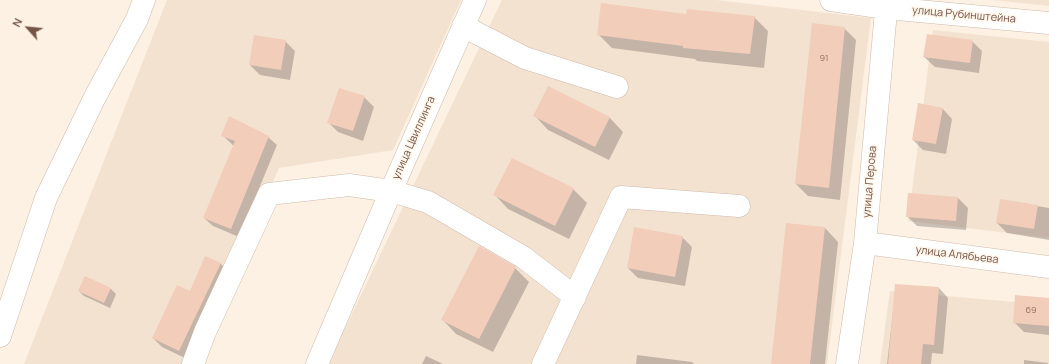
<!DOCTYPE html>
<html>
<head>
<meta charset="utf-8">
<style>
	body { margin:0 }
	#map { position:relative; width:1049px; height:364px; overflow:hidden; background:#fcf1e3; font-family:Manrope,sans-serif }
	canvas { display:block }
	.north { position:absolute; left:8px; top:8px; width:40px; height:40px; -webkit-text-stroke:3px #fff5e9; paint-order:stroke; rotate:297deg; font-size:11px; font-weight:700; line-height:16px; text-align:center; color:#745649 }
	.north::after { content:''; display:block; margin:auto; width:14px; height:18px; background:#745649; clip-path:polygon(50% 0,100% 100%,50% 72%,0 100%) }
</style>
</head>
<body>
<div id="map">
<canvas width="1049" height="364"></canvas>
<div class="north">N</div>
</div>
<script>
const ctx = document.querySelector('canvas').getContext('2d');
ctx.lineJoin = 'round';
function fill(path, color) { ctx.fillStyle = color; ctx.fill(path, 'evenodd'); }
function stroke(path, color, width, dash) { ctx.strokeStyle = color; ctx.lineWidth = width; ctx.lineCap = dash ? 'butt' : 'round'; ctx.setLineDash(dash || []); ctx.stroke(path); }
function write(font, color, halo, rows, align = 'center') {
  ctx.font = font + ' Manrope,sans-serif'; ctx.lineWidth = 3; ctx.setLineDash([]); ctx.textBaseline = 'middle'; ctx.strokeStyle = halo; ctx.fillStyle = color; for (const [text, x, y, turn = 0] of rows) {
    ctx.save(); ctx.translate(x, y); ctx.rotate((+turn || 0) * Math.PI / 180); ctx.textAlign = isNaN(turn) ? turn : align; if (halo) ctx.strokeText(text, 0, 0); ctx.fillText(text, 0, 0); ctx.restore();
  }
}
const residential = new Path2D(`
	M167,0h294l-68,150 -114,18 -85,196h-170z
	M502,0h214l155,18 -44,346h-499z
	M993,0h56v6z
	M933,30l116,12v196l-141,-17z
	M890,291l159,14v59h-169z`);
const shadow = new Path2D(`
	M754,17l14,14 -4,37 -67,-7 -2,-2 -83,-11 -14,-14z
	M844,28l12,12 -16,160 -32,-4 -12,-12z
	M285,41l10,10 -5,29 -30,-5 -10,-10z
	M972,41l10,10 -3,22 -44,-6 -11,-10z
	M364,97l10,10 -11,34 -25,-9 -10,-10z
	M942,108l10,11 -6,35 -23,-4 -10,-10z
	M535,116l75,2 13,14 -14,28 -61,-30z
	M223,136l45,1 9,8 -38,92 -26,-11 -9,-8 30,-72z
	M573,189l14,14 -18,36 -61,-30 -13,-14z
	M909,194l49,4 10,10 -2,22 -49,-4 -10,-10z
	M1001,200l48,8v32l-42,-7 -10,-10z
	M825,228l13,14 -13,122h-53z
	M682,237l10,10 -7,39 -47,-8 -10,-10z
	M480,247l35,21 14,14 -36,70 -37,-18 -13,-14z
	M206,257l15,7 9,9 -41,87 -27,-13 -9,-9 37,-46z
	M85,277l26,12 5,5 -6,14 -26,-12 -5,-5z
	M896,285l43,3 9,10 -5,56 -11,-1 -1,11h-44z
	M1049,299v36l-25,-3 -10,-10z
	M637,355l55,7 2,2h-58z
	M426,356l17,8h-21z
	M1024,360l24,3v1h-24z`);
const building = new Path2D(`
	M601,3l85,11 1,-5 68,7 -5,38 -67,-6v-2l-86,-11z
	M812,23l33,4 -16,161 -34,-4z
	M927,34l46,6 -3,23 -47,-6z
	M254,35l32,5 -5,30 -32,-5z
	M548,86l62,31 -15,30 -62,-31z
	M339,88l26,8 -12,35 -26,-8z
	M918,103l25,5 -7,36 -24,-4z
	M229,116l40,20 -38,93 -28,-11 32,-77 -14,-5z
	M512,158l62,30 -19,38 -62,-31z
	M908,193l50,4 -2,24 -50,-4z
	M1000,199l38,6 -4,24 -38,-6z
	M786,223l39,4 -15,137h-39z
	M634,227l49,9 -8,41 -48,-9z
	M479,246l37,21 -37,72 -38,-19z
	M205,256l16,7 -42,88 -27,-13 25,-53 13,6z
	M85,276l26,12 -7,15 -26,-12z
	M895,284l44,3 -5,58 -11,-1 -2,20h-33z
	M1015,295l34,3v28l-36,-3z`);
const minor = new Path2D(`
	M831,0l55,8 163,15
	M463,26l62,32 92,29
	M865,243l184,24
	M0,336l46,-138 49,-101 42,-78 7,-19
	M193,364l12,-32 64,-138 80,-9 42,6 84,-191
	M317,364l74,-173 37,11 95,55 52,40
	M543,364l78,-167 118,9
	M847,364l18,-121 22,-243`);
const numberNames = [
	["91",824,58],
	["69",1031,310]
];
const streetNames = [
	["улица Рубинштейна",964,15,5],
	["улица Цвиллинга",414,138,-66],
	["улица Перова",870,182,-85],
	["улица Алябьева",957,255,7]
];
fill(residential, '#f4e2d1');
fill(shadow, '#0003');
fill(building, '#f2cdba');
stroke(minor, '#d0baac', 23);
stroke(minor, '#fff', 22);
write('9px', '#947465', null, numberNames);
write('11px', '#745649', '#fff5e9', streetNames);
</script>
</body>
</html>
